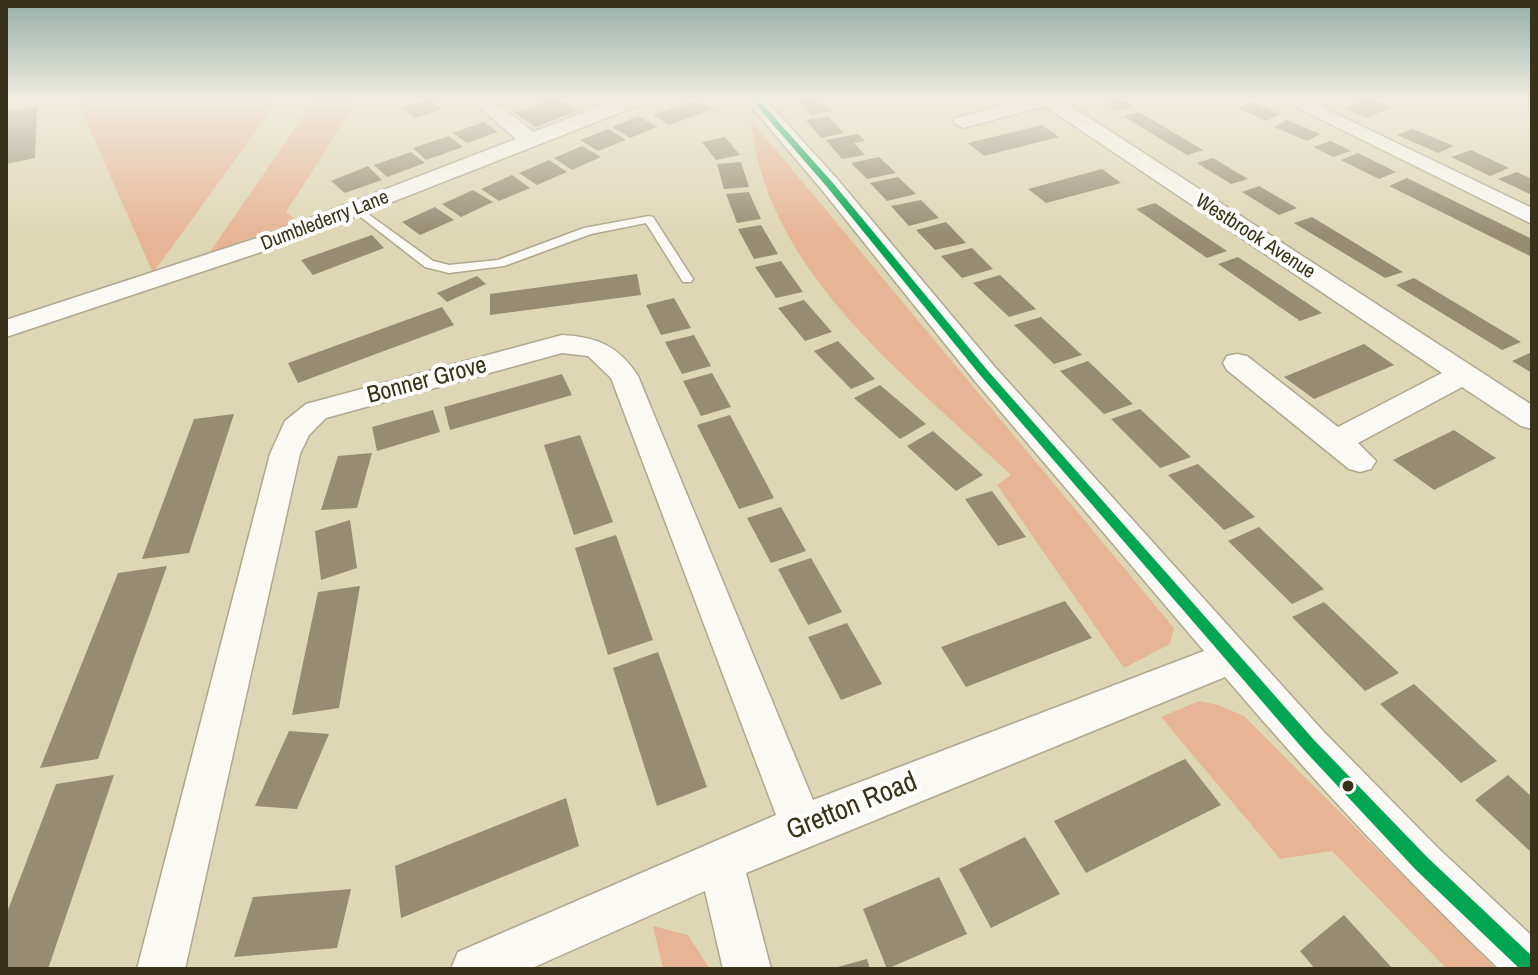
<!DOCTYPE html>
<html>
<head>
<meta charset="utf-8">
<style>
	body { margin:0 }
	#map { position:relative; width:1538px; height:975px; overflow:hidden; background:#ded7b6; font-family:"Archivo Narrow",sans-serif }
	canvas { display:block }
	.frame { position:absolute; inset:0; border:8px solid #373219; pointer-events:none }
</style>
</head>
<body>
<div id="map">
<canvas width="1538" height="975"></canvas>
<div class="frame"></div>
</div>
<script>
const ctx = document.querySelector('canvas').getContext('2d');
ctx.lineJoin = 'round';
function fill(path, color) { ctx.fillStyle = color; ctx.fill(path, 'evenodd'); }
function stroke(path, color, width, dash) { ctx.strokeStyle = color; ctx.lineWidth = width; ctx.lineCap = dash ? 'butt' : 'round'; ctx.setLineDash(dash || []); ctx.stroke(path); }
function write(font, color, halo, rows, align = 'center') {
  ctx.font = font + ' "Archivo Narrow",sans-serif'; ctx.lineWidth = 8; ctx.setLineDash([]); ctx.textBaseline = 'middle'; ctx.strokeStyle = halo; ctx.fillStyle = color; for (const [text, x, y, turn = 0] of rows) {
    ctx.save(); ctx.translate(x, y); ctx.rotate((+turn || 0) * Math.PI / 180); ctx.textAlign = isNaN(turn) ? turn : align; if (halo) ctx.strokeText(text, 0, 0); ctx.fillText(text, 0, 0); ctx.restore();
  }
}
const green = new Path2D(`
	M76,98h204l-127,175z
	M316,98h43l-73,114 12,9 -89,32z
	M751,120l423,508 -4,16 -46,24 -127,-183 14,-10c-103,-98 -246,-203 -260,-355z
	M1199,701l19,4 26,11 252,253h-49l-115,-118 -52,8 -119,-142z
	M653,926l35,9 22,34h-47z`);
const building = new Path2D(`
	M429,98l14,11 -28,9 -14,-11z
	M553,98h6l20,12 -43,17 -22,-14z
	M819,98l13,13 -21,4 -15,-14z
	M1096,98h25l13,8 -17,5z
	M1367,98h4l21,9 -24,11 -24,-9z
	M697,99l17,10 -45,16 -16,-10z
	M1252,102l29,12 -15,7 -29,-13z
	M37,106l-2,52 -29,6v-52z
	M1139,112l64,38 -16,5 -64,-39z
	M638,116l19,11 -27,11 -18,-11z
	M828,116l16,17 -23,5 -15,-18z
	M1287,120l33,14 -13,7 -33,-14z
	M484,122l14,10 -31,11 -14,-10z
	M1042,125l17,12 -75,19 -16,-13z
	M608,129l18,11 -28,11 -18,-11z
	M1413,129l41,17 -16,7 -41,-18z
	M858,134l7,7 -11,2 11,12 -23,4 -16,-19z
	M449,136l14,11 -37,13 -13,-12z
	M725,137l15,18 -24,5 -14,-18z
	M1331,141l20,10 -18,6 -20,-10z
	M582,146l19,11 -29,13 -18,-12z
	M1471,150l38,18 -19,8 -39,-19z
	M411,152l14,11 -38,14 -13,-12z
	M1358,153l38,19 -17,7 -38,-19z
	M879,157l17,16 -29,6 -16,-16z
	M1213,158l35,21 -17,5 -34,-21z
	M549,160l18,12 -30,13 -18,-12z
	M741,162l8,25 -25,2 -7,-25z
	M368,166l14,14 -37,13 -14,-12z
	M1102,169l19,14 -75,20 -18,-14z
	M1517,172l15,7v16l-34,-16z
	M512,175l18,13 -31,13 -18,-12z
	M898,177l18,17 -29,7 -17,-18z
	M1407,178l125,61v18l-143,-71z
	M1259,186l38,22 -18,7 -37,-23z
	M473,190l20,12 -32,15 -19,-13z
	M749,192l12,27 -24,4 -11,-29z
	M921,200l18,18 -30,8 -18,-20z
	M1155,203l72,48 -20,7 -71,-49z
	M435,207l19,13 -34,15 -18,-13z
	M1312,217l91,55 -18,6 -91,-55z
	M946,222l20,21 -31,7 -19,-20z
	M761,225l17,29 -24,5 -16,-30z
	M372,235l12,13 -71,27 -12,-15z
	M972,248l21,21 -31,9 -21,-22z
	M1238,257l84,56 -22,8 -82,-57z
	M781,261l22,31 -27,6 -21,-31z
	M637,274l4,21 -151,20v-21z
	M1000,275l36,34 -27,8 -36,-34z
	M477,276l9,8 -39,18 -10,-9z
	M1414,278l107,64 -19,8 -106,-65z
	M674,298l17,30 -30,7 -15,-30z
	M804,300l28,32 -27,9 -27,-33z
	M442,307l12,18 -156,58 -10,-20z
	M1041,317l41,38 -28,9 -40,-39z
	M694,335l17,31 -29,8 -17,-32z
	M838,341l37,38 -24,10 -37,-38z
	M1364,344l30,21 -80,34 -30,-22z
	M1532,352v21l-20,-12z
	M1088,361l45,43 -29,10 -44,-43z
	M712,373l19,34 -30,9 -18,-35z
	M562,374l10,21 -122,35 -6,-23z
	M880,385l46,39 -26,15 -46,-41z
	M1140,409l51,48 -31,11 -49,-49z
	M433,410l7,22 -63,19 -5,-24z
	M234,414l-45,139 -47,6 52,-140z
	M730,415l44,83 -35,11 -42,-84z
	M1454,430l42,28 -62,32 -41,-30z
	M933,431l50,44 -27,16 -49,-45z
	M580,435l33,87 -39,13 -30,-90z
	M372,453l-15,55 -36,2 17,-54z
	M1198,464l57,53 -31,13 -56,-55z
	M992,491l34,46 -28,9 -33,-47z
	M781,507l25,44 -35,12 -24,-45z
	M350,520l7,48 -36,12 -6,-49z
	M1259,527l65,62 -32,15 -64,-63z
	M616,535l37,105 -45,15 -33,-107z
	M811,558l31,54 -34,13 -30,-56z
	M167,566l-69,193 -58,9 78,-195z
	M360,586l-21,122 -47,7 26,-123z
	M1065,601l27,37 -126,49 -25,-40z
	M1324,602l75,71 -34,18 -73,-74z
	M847,623l35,61 -41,16 -33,-63z
	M658,652l49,135 -50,19 -44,-138z
	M1414,684l83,77 -36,22 -81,-79z
	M289,731l40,3 -32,75 -42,-3z
	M1185,759l36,46 -135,68 -32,-52z
	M114,775l-66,194h-42v-54l50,-131z
	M1508,775l24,22v56l-57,-53z
	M566,798l13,48 -178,72 -6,-52z
	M1025,837l35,57 -69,34 -32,-59z
	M939,877l28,57 -80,35 -24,-60z
	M351,889l-14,59 -103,9 19,-60z
	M1344,915l49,54h-78l-15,-18z
	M867,959l3,10h-36v-1z`);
const lane = new Path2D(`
	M357,206l76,55 16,4 49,-5 86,-32 65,-12 4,1 40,62 -2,3h-8l-37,-59 -55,11 -87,32 -55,7 -24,-6 -72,-56v-4z`);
const street = new Path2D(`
	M469,98h22l42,34 88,-34h28l-2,4 -362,142 -279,93v-17l263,-86 247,-95z
	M744,98h20l74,82 156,186 329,365 115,117 94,88v33h-33c-97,-93 -187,-190 -274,-292l-479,196 25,96h-48l-18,-78 -175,78h-79l7,-17 318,-137 -165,-437 -23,-22 -26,-3 -236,65 -17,17 -9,19 -115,515h-48l133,-515 15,-33 21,-17 256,-69c35,2 57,11 76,41l175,424 391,-149 -230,-271 -152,-190z
	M1030,98h29l473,307v24l-11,-3 -59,-39 -104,56 18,18 -5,8 -11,3 -11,-3 -122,-99 -4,-7 4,-7 10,-2 10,2 91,71 104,-54 -397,-267 -82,22 -10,-6 3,-4z
	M1278,98h25l229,110v16z`);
const bus1 = new Path2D(`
	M750,98h7l76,85 155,188 326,369 114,118 104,98v13h-12l-104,-99 -112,-120 -324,-375 -153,-188z`);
const markers = [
	[1348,786,7,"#373219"]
];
const farStreetnames = [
	["Dumblederry Lane",325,221,-21],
	["Westbrook Avenue",1255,237,33]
];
const streetNames = [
	["Bonner Grove",427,381,-15]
];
const nearStreetnames = [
	["Gretton Road",852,807,-22]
];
fill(green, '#e8b496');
fill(building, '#958c72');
stroke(lane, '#aea88e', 3);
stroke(street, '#aea88e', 3);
fill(lane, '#faf9f4');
fill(street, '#faf9f4');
fill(bus1, '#00a651');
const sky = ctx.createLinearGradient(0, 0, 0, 235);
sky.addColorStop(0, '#94aea9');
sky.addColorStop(0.42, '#f0edde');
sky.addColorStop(1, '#f0edde00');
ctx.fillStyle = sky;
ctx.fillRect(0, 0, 1538, 235);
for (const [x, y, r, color] of markers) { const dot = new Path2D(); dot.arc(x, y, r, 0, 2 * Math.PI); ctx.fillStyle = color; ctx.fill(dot); stroke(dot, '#fff', 3); }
write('20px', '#373219', '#fff', farStreetnames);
write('24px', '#373219', '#fff', streetNames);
write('28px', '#373219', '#fff', nearStreetnames);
</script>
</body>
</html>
